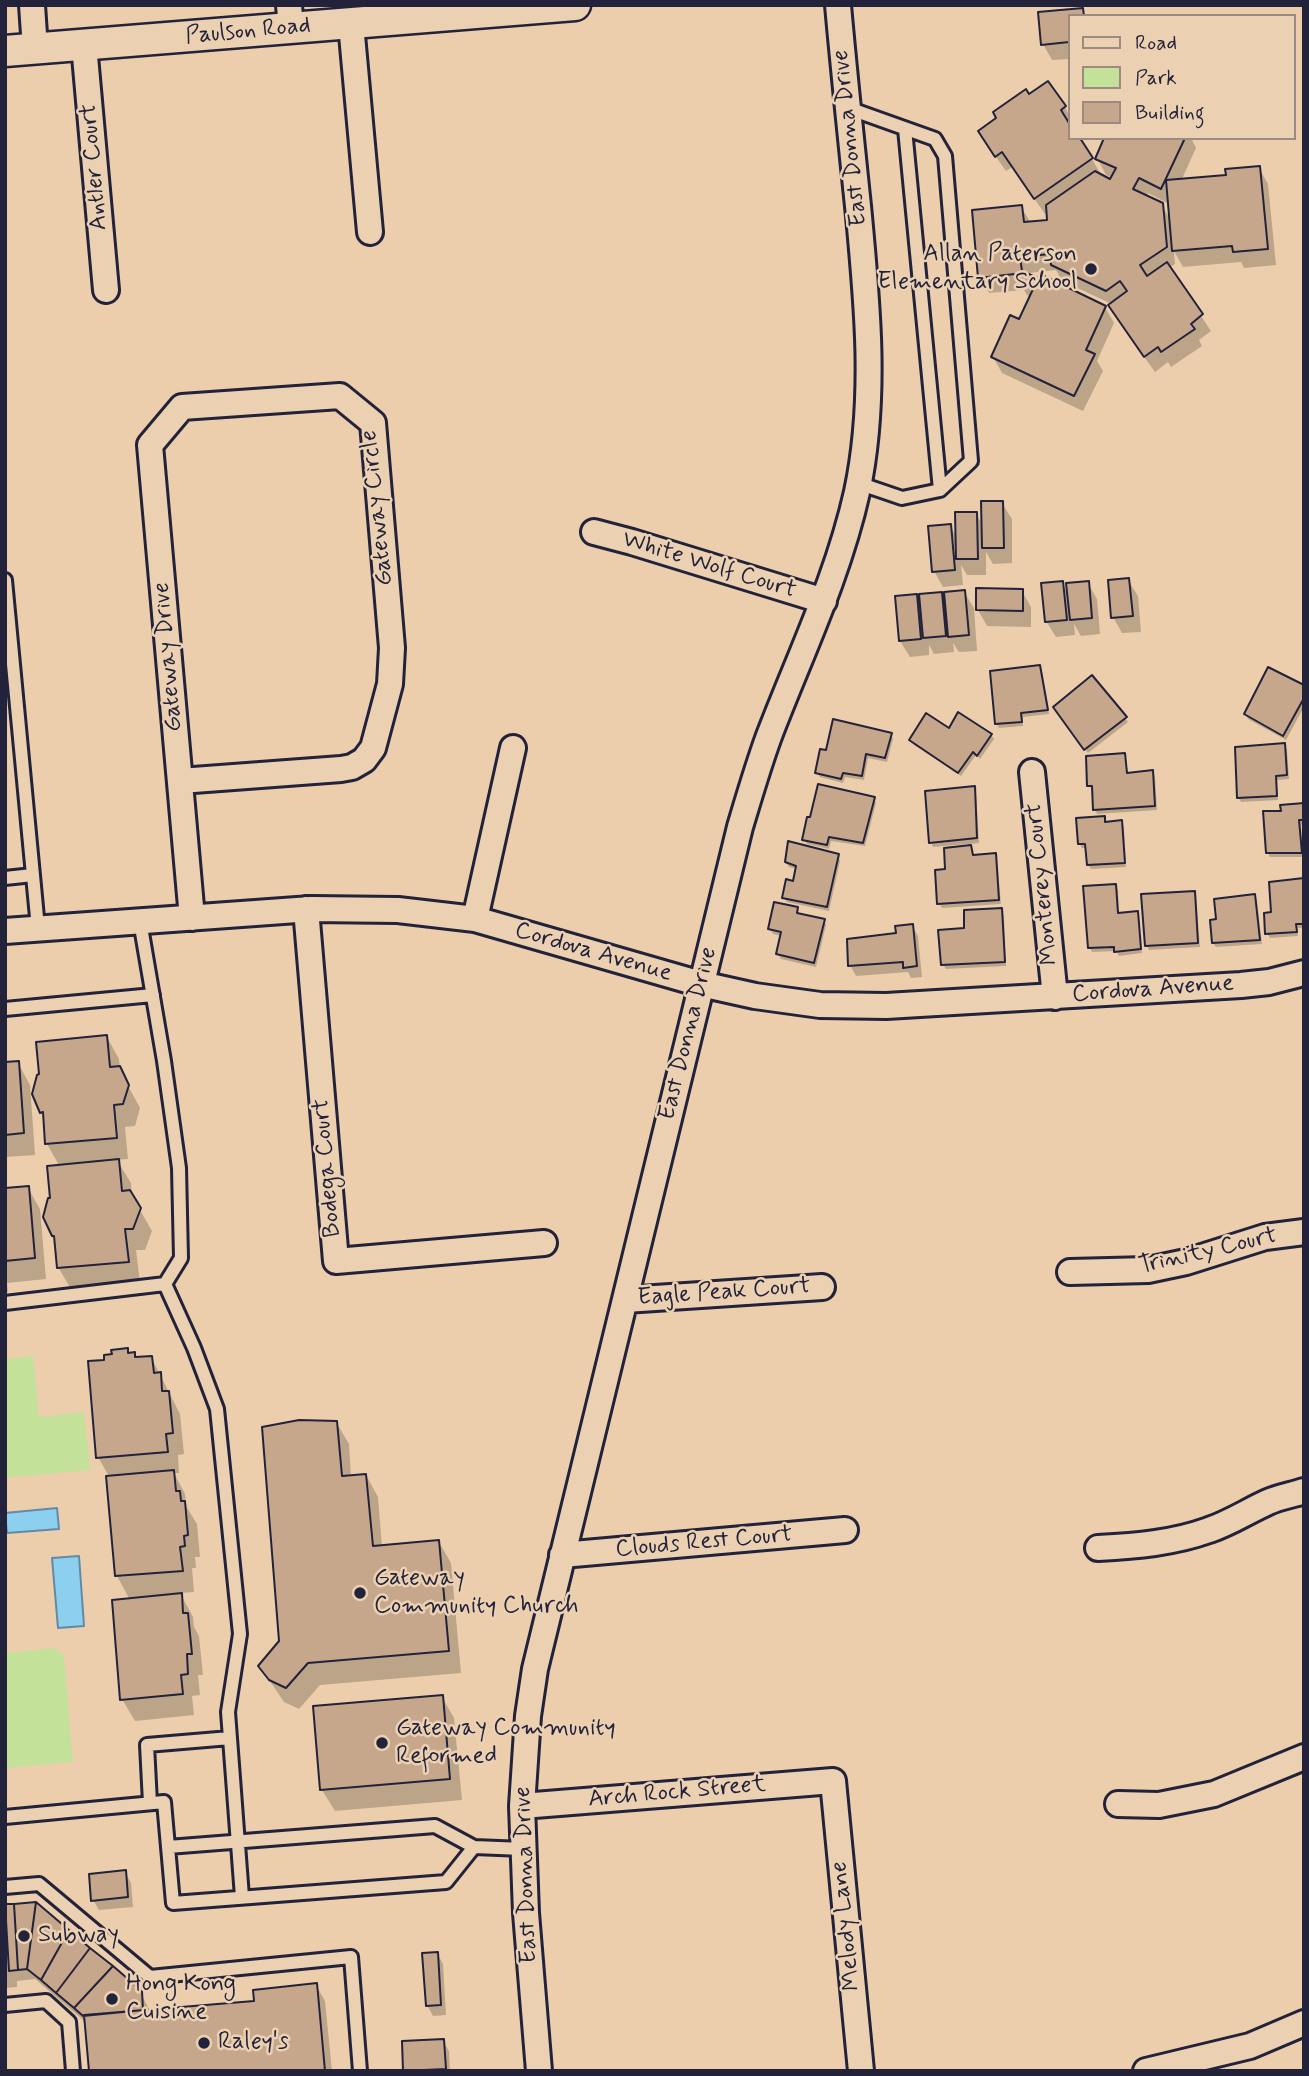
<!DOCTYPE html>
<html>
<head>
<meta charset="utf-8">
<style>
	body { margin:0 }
	#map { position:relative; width:1309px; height:2076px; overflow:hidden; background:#ecceac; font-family:Mynerve,sans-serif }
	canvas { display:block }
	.frame { position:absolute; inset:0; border:7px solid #22223b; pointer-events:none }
	.legend { position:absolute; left:1068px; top:14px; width:228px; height:126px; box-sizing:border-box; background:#ebd0b2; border:2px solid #9b8a82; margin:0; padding:9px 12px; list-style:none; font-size:21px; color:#22223b }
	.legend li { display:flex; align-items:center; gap:14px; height:35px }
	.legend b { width:35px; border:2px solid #9b8a82 }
</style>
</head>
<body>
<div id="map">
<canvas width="1309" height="2076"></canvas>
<div class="frame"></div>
<ul class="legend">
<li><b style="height:9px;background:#ebd0b2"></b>Road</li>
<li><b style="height:19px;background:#c3e199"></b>Park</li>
<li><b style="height:19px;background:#c7a78b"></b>Building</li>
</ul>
</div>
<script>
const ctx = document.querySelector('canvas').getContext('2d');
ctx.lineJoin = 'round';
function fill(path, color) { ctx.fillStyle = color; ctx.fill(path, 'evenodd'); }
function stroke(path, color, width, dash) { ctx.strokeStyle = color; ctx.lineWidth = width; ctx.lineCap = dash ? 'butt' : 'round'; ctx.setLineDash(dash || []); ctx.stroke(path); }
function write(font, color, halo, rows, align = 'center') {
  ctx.font = font + ' Mynerve,sans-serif'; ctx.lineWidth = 5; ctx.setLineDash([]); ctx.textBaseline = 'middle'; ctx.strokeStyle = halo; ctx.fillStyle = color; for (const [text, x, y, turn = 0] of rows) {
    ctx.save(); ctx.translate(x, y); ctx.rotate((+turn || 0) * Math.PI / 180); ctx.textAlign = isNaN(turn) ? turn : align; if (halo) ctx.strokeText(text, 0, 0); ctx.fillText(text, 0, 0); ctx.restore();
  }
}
const green = new Path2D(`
	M33,1356l6,61 45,-5 6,58 -85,8v-119z
	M54,1648l10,8 9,106 -68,6v-115z`);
const water = new Path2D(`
	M57,1508l2,21 -52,4 -2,-20z
	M79,1556l5,70 -26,2 -6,-70z`);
const shadow = new Path2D(`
	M1082,9l4,7h-17v43l-17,1 -9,-16 -3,-31z
	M1029,96l36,11 4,8v23l23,21 9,16 10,7 2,-4 -7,-3 -9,-17 9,-20h85l5,10 -15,33 47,-4 31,-9 9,16 8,81 -32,3 -3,-6 -58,5 -9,-16 1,13 -6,4 42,63 -12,9 3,6 -31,21 -3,-5 -13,10 -36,-50 -9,-16 2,-2 -50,-23 -6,-11 -27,3v3l76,31 9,16 -17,38 6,10 -20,40 -81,-38 -9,-16 27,-36 11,-24 -4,-2 -3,-5 -35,3 -9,-16 41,-70 10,16 18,-2 -1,-9 -3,2 -33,-47 -6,4 -17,-24zM1148,193l21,11 2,17 -10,-17 -15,-7z
	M1002,503l10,16v44l-19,1 -7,-12v23h-19l-6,-10 2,20 -20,2 -9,-16 16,-45 8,13 18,-25 7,11z
	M1128,580l10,16 3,36 -19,1 -9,-16z
	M1062,583l7,12 19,-12 9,16 3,35 -19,2 -7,-12 1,11 -19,2 -10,-16z
	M1022,591l9,16v20l-44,-1 -9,-16z
	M964,592l10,16 3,43 -18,1 -6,-9 1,9 -20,2 -5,-9v10l-19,2 -10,-16 16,-45 6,9 19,-12 5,10z
	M1039,666l3,5 7,43 -26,3v9l-24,2 -3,-5z
	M1304,687v20l-18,33 -38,-21 -2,-5z
	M1057,712l68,6 3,4 -40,31z
	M949,730l42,5 3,4 -14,20 -4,-4 -15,21 -47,-31 -3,-5z
	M891,735l2,4 -6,23 -19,-4 -4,22 -19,-3 -2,6 -23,-6 -3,-5 10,-20z
	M1284,744l3,5 2,30 -12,1 1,20 -37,2 -2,-4z
	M1124,755l2,4 2,16 25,-3 2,5 2,33 -60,4 -2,-5 -1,-19h-2l-3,-5z
	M974,787l2,5 3,51 -10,1 5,12 21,-1 2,4 4,45 -59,4 -3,-5 8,-33 22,-23 -1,-3 -35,3 -2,-5z
	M874,798l2,5 -11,43 -34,-5 -2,8 -22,-5 -3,-5z
	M1304,804v20l-3,1 2,32h-33l-2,-4 15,-41z
	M1104,817l4,6 13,-1 3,5 2,40 -35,2 -3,-5 -1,-16h-5l-3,-5z
	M838,856l2,5 -11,50 -42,-9 -3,-5 10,-14 3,-14 -8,-2 -3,-5z
	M1304,880v48h-6v8l-28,2 -3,-5 5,-19z
	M1115,886l3,4 1,24 18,-1 2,5 3,35 -23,3 -3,-5 -24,1 -2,-4z
	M1194,892l2,5 4,50 -51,3 -2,-4z
	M1255,896l2,4 5,44 -46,3 -3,-4 4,-22z
	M797,908l2,7 25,6 2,4 -10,42 -35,-8 -3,-5 4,-18 -9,-2 -3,-5z
	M1001,910l3,5 2,51 -60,3 -3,-5 23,-35z
	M912,925l6,11 4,41 -11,1 -3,-6 -52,4 -6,-11z
	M107,1037l12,22 1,12 20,37 -5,18 -10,1 3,32 -11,1 14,23 1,13 20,35 -7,19h-9l4,33 -69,6 -13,-22 -2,-27 -3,-5 -1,-36 8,-32 -13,-23 -2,-27 -3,-5z
	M18,1063l12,22 5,70 -30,2v-93z
	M28,1188l12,21 6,70 -39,4 1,9 -3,1v-103z
	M127,1350l2,5 5,-1 2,5 15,-2 29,57 4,40 -6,1 1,18h-5l11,21 1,12 11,18 3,33h-5l1,11h-4l2,24 -14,1 13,24 1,10 5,9 4,39h-5l2,20 -8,1 2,19 -59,6 -13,-22 8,-99 -13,-24 -9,-98h2l-12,-21 8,-95z
	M336,1422l13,22 2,33 15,-2 12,22 4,50 57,-5 12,21 10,110 -141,12 -21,24 -15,-7 -24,-36 21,-25z
	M442,1697l12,21 8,82 -127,11 -13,-21z
	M125,1872l6,11 2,24 -34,3 -6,-10z
	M5,1906l135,86 10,19 105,-9 61,-17 9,16 7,70h-241l-6,-46 -3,-6 -47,-40 -18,2v6l-12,1z
	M437,1953l6,11 3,51 -13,1 -6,-11z
	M443,2041l6,10 1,20h-45z`);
const building = new Path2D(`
	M1083,8l1,8h-15v26l-28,3 -3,-33z
	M1048,81l18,25 -5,4 8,13v15h11l13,20 -59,41 -32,-47 -7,5 -17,-26 18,-13 -3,-6 33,-23 3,5z
	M1104,138h81l-24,51 -22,-11 -6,11 30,14 4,44 -27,18 7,11 20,-14 36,52 -12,10 4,5 -34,23 -3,-5 -14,10 -36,-52 19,-14 -7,-10 -14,10 -55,-26 -1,-11 -30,3 2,14 16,7 2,-4 66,32 -20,44 9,4 -21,42 -83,-39 19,-42 9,4 15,-32 -18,-8 -1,-5 -37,4 -6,-68 50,-5 2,17 23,-2 -1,-15 49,-34 15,8 6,-11 -21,-9z
	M1260,166l8,83 -35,3 -1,-6 -60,5 -6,-71 60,-5 -1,-6z
	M981,501h22l1,47h-22z
	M955,512h22l1,47h-22z
	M951,524l4,46 -23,2 -4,-46z
	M1129,578l4,38 -22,2 -3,-38z
	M1063,581l4,39 -22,2 -4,-39z
	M1089,581l3,37 -22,2 -4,-37z
	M976,588l47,1v22l-47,-1z
	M965,590l4,45 -21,2 -4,-45z
	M942,592l4,44 -23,2 -4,-44z
	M917,594l4,45 -22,2 -4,-45z
	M1040,665l8,45 -27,3 1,9 -27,2 -5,-53z
	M1268,667l36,18v13l-21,38 -39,-22z
	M1092,675l35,42 -43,33 -31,-43z
	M958,712l34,22 -15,22 -4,-4 -15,21 -49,-33 17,-27 23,15z
	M833,719l59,14 -7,25 -19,-4 -4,22 -19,-3 -2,6 -26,-6 5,-24 6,1z
	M1285,743l2,32 -11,1 1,20 -40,2 -2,-51z
	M1125,753l2,20 26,-3 2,36 -62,4 -1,-24h-5l-1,-30z
	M818,784l57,13 -12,46 -34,-6 -2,8 -25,-5 5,-23h3z
	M975,786l2,52 -48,5 -4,-52z
	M1304,803v17h-5l3,33h-36l-3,-42h18l-1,-6z
	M1105,816v6l17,-2 3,43 -38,2 -2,-21h-7l-2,-26z
	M788,841l51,13 -12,53 -45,-9 4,-19 7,2 3,-15 -11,-4z
	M971,845l2,10 23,-2 3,47 -62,4 -2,-34 10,-1 -1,-21z
	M1304,878v46h-8l1,8 -32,2 -1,-21 7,-1 -2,-30z
	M1116,884l2,29 20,-2 3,38 -27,3v-5l-26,1 -5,-62z
	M1195,891l3,52 -53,3 -4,-52z
	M1255,894l5,46 -48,3 -2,-23 6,-1 -2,-20z
	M774,902l24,5 -1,6 28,6 -11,44 -38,-9 5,-22 -13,-3z
	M1002,908l3,54 -64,3 -3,-35 26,-2v-18z
	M913,924l4,42 -14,2v-6l-55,4 -1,-27 49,-6 -1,-7z
	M107,1035l3,32 10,-1 9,19 -6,19 -9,1 3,33 -72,6 -2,-32 -3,1 -8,-19 5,-19 2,-1 -3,-32z
	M19,1061l5,72 -19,2v-73z
	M119,1159l3,32 8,-1 11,18 -8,21h-8l4,33 -72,6 -3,-32h-2l-9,-19 5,-19h2l-3,-32z
	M29,1186l6,72 -30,3v-73z
	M128,1348v5l7,-1v5l17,-1 2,17 7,-1 1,19h7l4,42 -7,1 2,18 -72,6 -8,-97 16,-1v-5l8,-1 -1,-4z
	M299,1420l38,1 5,55 24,-2 7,72 66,-6 10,111 -141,12 -22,25 -17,-8 -11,-14 21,-25 -17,-214z
	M174,1470l2,21h4l1,10h4l3,34 -4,1 1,10 -5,1 3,24 -68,5 -9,-100z
	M182,1593l1,20h5l4,41h-5l1,20 -7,1 2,19 -63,6 -8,-100z
	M443,1695l7,84 -130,11 -7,-84z
	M126,1870l2,27 -37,4 -2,-27z
	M36,1902l-9,67 -9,1 -4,-66z
	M36,1902l33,28 -28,50 -14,-11z
	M5,1904h9l4,66 -9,1z
	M69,1930l21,18 -34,45 -15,-13z
	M90,1948l23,18 -39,42 -18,-15z
	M438,1952l3,53 -15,1 -4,-53z
	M113,1966l29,25 1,19 -60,6 -9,-8z
	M317,1983l8,88h-236l-5,-56 170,-14 -1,-11z
	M444,2039l2,30 -43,2 -1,-30z`);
const service = new Path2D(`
	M848,108l87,31 10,17 26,305 -31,29 -38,8 -44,-15
	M905,129l35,361
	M5,580l33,348
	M5,878l28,-3
	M5,1009l148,-14
	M165,1284l29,64 23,61 23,225 -12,78 14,185
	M5,1303l160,-19 16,-26 -2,-90 -15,-107 -24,-140
	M150,1803l-3,-58 83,-7
	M5,1817l159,-15 4,45
	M474,1847l-28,35 -273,21 -5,-56 267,-21 39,21 49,2
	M5,1887l34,-3 111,93 201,-20 9,114
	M5,2005l41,-4 23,21 4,49`);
const minor = new Path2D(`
	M32,5l3,44
	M289,5l2,24
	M351,24l19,208
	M84,45l22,245
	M594,532l38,10 192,59
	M1032,772l23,225
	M180,781l161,-12 11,-2 12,-7 9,-12 17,-64 2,-36 -19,-225 -33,-27 -158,11 -32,38 42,473
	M306,909l30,352 208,-18
	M475,919l38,-171
	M5,931l306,-22 87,1 77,9 226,65 54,12 65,9 66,1 355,-21 28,-3 35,-9
	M1070,1272l78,-2 38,-8 79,-25 39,-5
	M625,1300l197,-13
	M1098,1548c38,-2 75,-5 111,-18 21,-7 39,-19 59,-28 11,-5 24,-7 36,-11
	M562,1555l283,-25
	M1118,1804l41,1 55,-11 90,-37
	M522,1806l311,-25 28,290
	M539,2071l-13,-158 -4,-107 6,-90 7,-47 205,-842c9,-30 18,-61 29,-91 31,-81 69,-159 88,-244 20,-94 10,-192 1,-286 -7,-67 -14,-134 -20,-201
	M1146,2071l104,-25 54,-23`);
const tertiary = new Path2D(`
	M5,51l570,-46`);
const markers = [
	[1091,269,7,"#22223b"],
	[360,1593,7,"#22223b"],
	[382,1743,7,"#22223b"],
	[24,1936,7,"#22223b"],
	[112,1999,7,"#22223b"],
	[204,2043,7,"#22223b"]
];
const streetNames = [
	["Paulson Road",248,32,-5],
	["East Donna Drive",851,138,-96],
	["Antler Court",95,167,-95],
	["Gateway Circle",378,508,-96],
	["White Wolf Court",709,566,17],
	["Gateway Drive",169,657,-95],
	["Monterey Court",1043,884,-96],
	["Cordova Avenue",593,953,16],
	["Cordova Avenue",1153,990,-4],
	["East Donna Drive",689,1034,-76],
	["Bodega Court",328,1168,-95],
	["Trinity Court",1208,1252,-13],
	["Eagle Peak Court",724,1293,-4],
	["Clouds Rest Court",704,1543,-5],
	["Arch Rock Street",677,1793,-5],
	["East Donna Drive",527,1875,-92],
	["Melody Lane",847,1926,-96]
];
const poiNames = [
	["Allan Paterson",1077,255,"right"],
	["Elementary School",1077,283,"right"],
	["Gateway",374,1579],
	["Community Church",374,1607],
	["Gateway Community",396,1729],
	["Reformed",396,1757],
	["Subway",38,1936],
	["Hong Kong",126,1985],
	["Cuisine",126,2013],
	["Raley's",218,2043]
];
fill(green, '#c3e199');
fill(water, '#8dcfee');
stroke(water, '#628aa6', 2);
fill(shadow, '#0003');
fill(building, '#c7a78b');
stroke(building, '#22223b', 2);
stroke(service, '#22223b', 18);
stroke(minor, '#22223b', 30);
stroke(tertiary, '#22223b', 35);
stroke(service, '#ebd0b2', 12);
stroke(minor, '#ebd0b2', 24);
stroke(tertiary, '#ebd0b2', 30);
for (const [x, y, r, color] of markers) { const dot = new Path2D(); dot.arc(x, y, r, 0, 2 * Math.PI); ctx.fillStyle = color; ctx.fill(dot); stroke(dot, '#ebd0b2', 2.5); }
write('24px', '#22223b', '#ebd0b2', streetNames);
write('24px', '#22223b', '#ebd0b2', poiNames, 'left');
</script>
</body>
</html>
